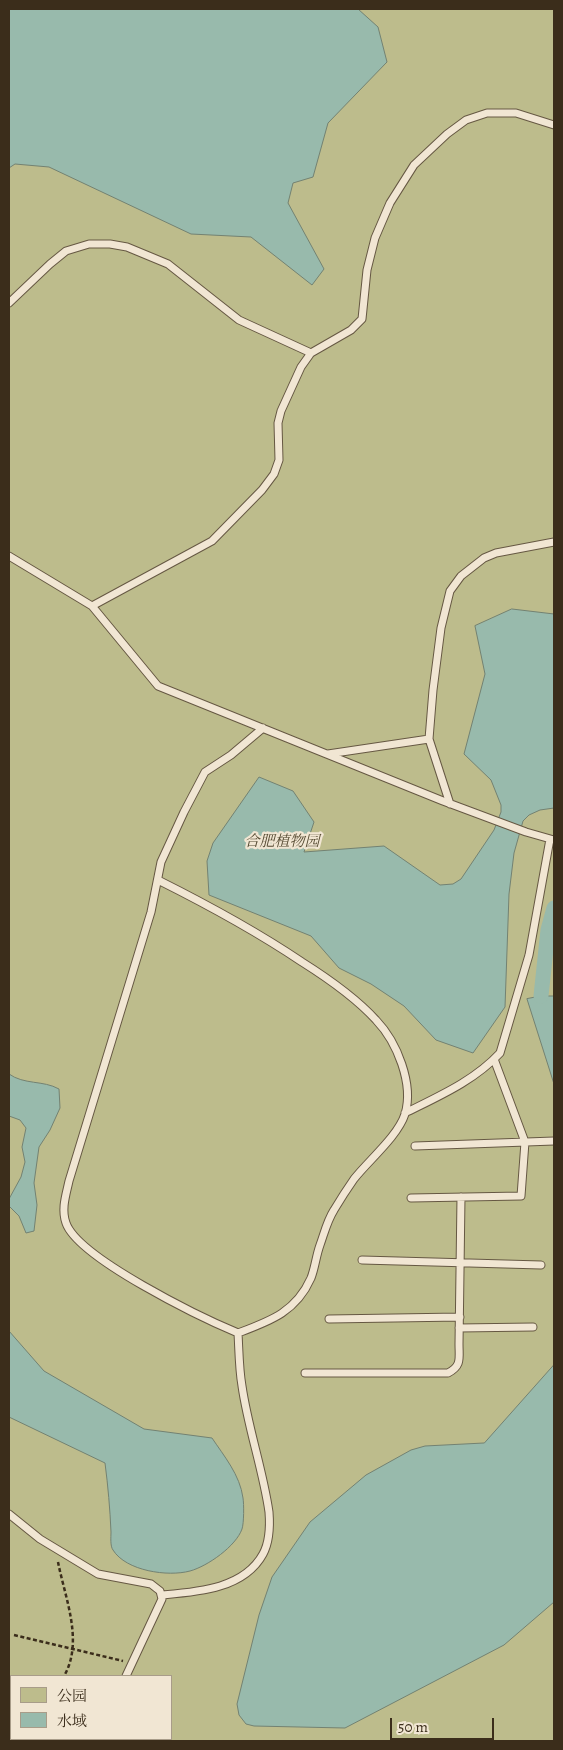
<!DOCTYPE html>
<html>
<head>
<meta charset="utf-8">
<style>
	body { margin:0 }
	#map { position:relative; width:563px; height:1750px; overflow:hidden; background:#e9d8bc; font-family:Alegreya,"Noto Serif SC",serif }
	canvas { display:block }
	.frame { position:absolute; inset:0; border:10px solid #3b2d1b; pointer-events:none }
	.legend { position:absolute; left:10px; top:1675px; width:162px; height:65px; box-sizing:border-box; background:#f1e6d3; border:1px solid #a89c89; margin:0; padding:6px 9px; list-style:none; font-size:15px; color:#3b2d1b }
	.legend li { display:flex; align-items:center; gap:10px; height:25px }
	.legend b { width:25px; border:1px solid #a89c89 }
	.scale { position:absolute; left:390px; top:1718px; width:104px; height:22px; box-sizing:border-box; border:2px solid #3b2d1b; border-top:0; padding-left:6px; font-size:15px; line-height:18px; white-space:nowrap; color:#3b2d1b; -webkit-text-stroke:4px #f1e6d3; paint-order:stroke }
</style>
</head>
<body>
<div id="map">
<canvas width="563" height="1750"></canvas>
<div class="frame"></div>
<ul class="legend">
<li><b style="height:14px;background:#bdbc8c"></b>公园</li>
<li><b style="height:14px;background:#98baac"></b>水域</li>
</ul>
<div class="scale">50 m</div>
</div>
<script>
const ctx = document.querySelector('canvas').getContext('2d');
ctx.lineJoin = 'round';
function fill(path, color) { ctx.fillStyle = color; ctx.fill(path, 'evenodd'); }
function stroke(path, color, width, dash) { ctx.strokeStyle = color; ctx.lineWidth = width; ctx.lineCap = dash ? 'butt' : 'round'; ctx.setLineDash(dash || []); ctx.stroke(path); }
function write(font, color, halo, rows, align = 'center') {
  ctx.font = font + ' Alegreya,"Noto Serif SC",serif'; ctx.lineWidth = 4.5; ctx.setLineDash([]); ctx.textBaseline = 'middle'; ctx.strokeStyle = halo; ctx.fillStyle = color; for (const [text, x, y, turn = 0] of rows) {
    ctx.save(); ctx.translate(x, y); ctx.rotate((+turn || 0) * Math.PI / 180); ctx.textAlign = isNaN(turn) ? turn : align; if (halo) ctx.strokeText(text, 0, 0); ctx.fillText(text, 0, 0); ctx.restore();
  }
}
const green = new Path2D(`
	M9,9h545v1732h-545zM11,1676h160v63h-160z`);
const water = new Path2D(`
	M9,9h349l20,18 9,35 -59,61 -15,54 -20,6 -5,20 36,66 -12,16 -61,-48 -60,-3 -142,-67 -34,-3 -6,4z
	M512,609l42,5v194l-14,2 -11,5 -6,6 -9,32 -5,41 -4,113 -32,46 -37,-13 -32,-34 -33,-22 -32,-16 -28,-32 -102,-41 -2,-34 6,-18 46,-66 34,14 21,31 -10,30 80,-6 56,39 13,-1 8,-5 33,-49 7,-18v-7l-10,-25 -27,-26 21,-80 -10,-48z
	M541,996h13v88l-27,-85z
	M9,1074c15,11 34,6 50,15l1,19 -10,22 -11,17 -5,36 3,22 -3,26 -8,2 -7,-17 -10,-10v-7l12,-22 4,-15 -3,-15 4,-19 -6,-8 -11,-4z
	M9,1331l35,40 100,58 68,9c12,18 28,37 31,60 1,6 1,25 -1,31 -6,17 -34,37 -52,42 -22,6 -64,0 -77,-21 -3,-4 -2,-13 -2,-18 -1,-23 -3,-46 -6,-69l-96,-46z
	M554,1365v237l-50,43 -159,83 -91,-2 -8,-2 -7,-9 -2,-11 22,-89 13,-38 38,-55 56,-47 45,-25 14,-4 59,-3z`);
const canal = new Path2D(`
	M541,996l7,-66 6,-22`);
const path = new Path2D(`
	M58,1562c7,36 26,80 6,114
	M14,1635l109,26
	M26,1741l2,-2`);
const service = new Path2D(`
	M9,303l41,-39 16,-13 23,-7h21l17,3 41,17 71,56 72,33
	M9,556l83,50 66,80 285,115 83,31 28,8
	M92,606l120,-65 50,-51 12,-16 5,-14 -1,-37 3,-12 20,-44 10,-14 40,-23 11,-11 5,-49 8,-32 15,-35 24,-38 33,-31 19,-14 21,-7h29l38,12
	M328,754l101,-15
	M450,804l-21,-65 4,-49 8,-62 9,-37 11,-15 23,-18 12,-5 58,-11
	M158,880c50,25 98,51 144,82 27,17 53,35 74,58 21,22 38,64 29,94 -7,22 -36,46 -51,65 -7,10 -14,21 -20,31 -7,11 -10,24 -14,35 -4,11 -5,23 -9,33 -15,34 -41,43 -73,55
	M405,1113c34,-17 69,-32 95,-60l29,-98 21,-116
	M415,1146l139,-5
	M411,1198l110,-2 4,-54 -31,-83
	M362,1260l179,5
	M329,1319l131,-2
	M459,1328l74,-1
	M305,1373h143c14,-7 11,-15 11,-29l2,-147
	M9,1514l31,25 58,35 53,10 9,7 2,8 -36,77
	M162,1595c35,-3 82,-6 101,-41 6,-11 7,-29 6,-42 -6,-42 -21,-84 -27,-126 -3,-17 -3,-36 -4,-53 -36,-15 -160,-75 -172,-110 -5,-14 0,-28 3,-42l82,-269 10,-50 23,-50 21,-40 26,-17 32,-27
	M100,1741l1,-2`);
const parkNames = [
	["合肥植物园",282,842]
];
fill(green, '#bdbc8c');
fill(water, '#98baac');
stroke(water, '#738272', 1);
stroke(canal, '#98baac', 15);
stroke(service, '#665843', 9);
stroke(path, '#3b2d1b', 2.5, [4, 2.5]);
stroke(service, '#f1e6d3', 7);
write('italic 15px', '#554a32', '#f1e6d3', parkNames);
</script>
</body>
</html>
